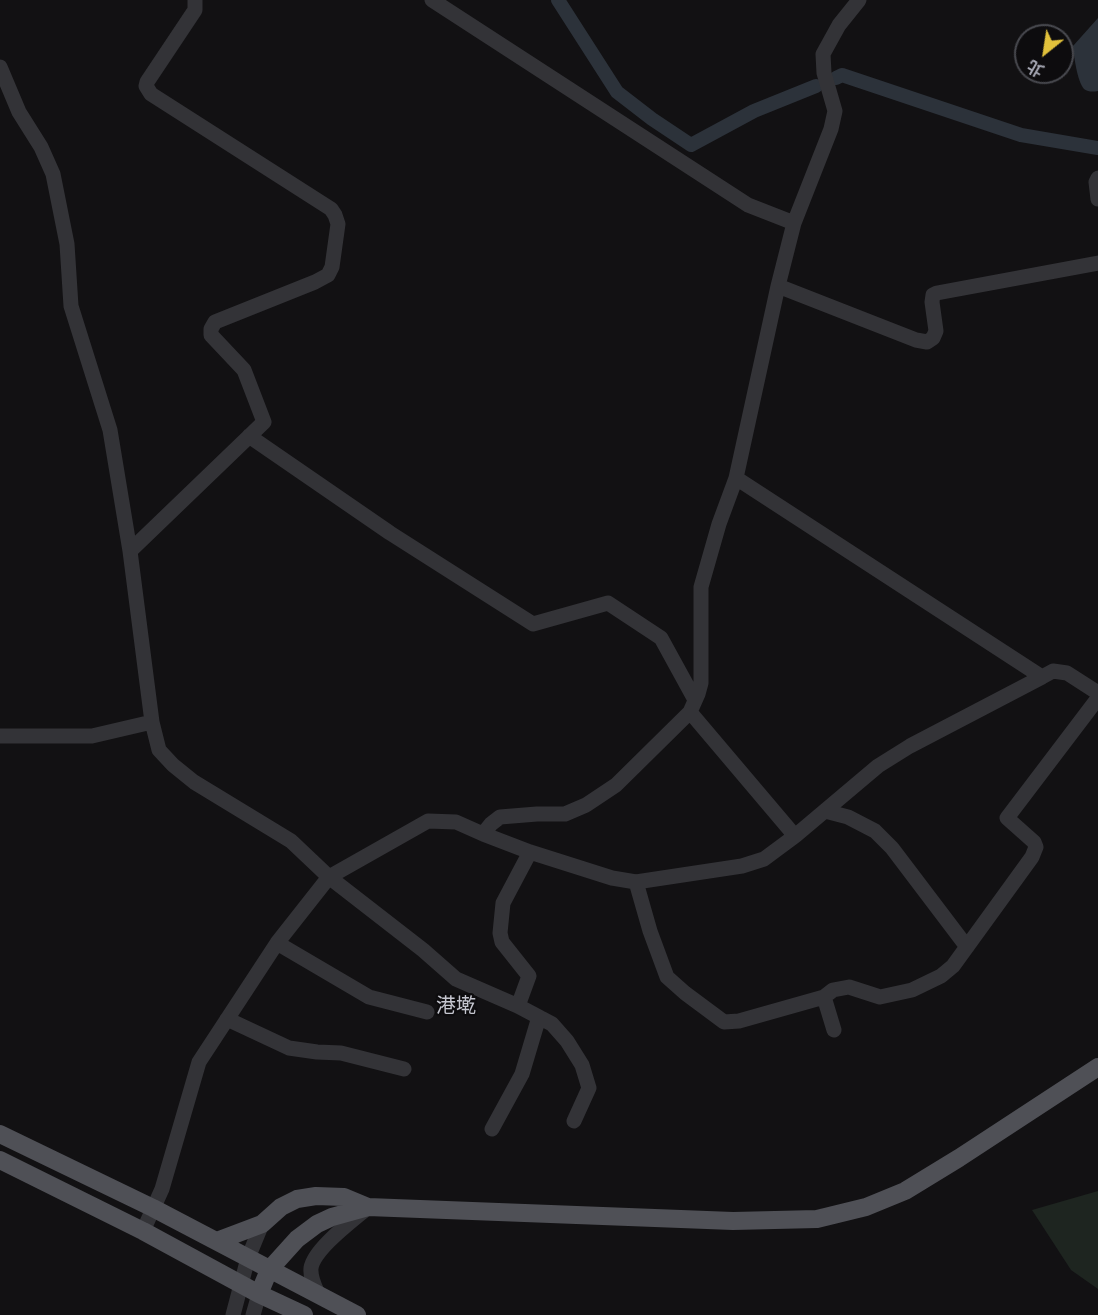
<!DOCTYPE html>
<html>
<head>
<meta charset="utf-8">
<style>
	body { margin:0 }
	#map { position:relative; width:1098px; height:1315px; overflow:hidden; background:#121113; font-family:"Public Sans","Noto Sans TC",sans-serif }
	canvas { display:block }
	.north { position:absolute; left:1014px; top:24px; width:60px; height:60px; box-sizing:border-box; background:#0d0c0e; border:2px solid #494a50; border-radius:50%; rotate:210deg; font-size:16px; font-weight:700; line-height:24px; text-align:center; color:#a4a6b2 }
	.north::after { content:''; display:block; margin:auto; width:21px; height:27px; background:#e1c13b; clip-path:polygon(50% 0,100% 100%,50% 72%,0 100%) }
</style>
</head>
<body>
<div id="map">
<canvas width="1098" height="1315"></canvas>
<div class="north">北</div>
</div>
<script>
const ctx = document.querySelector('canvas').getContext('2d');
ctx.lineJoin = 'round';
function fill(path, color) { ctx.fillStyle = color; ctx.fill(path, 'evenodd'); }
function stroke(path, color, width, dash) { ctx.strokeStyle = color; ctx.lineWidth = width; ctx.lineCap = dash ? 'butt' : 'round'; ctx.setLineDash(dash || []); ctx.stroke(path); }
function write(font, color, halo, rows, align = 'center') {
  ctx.font = font + ' "Public Sans","Noto Sans TC",sans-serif'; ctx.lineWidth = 4.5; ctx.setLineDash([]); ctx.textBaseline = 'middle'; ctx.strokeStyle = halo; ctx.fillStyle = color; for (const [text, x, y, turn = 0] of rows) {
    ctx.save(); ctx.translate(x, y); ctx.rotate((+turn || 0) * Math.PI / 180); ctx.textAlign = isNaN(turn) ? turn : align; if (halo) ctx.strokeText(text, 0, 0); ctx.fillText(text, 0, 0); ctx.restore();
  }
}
const green = new Path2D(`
	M1098,1191v98l-27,-19 -39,-60z`);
const water = new Path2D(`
	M1098,18v73c-5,1 -10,1 -14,-2 -7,-8 -10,-33 -11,-43z`);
const canal = new Path2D(`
	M558,0l59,92 35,27 39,26 63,-34 62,-25
	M836,78l6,-3 179,60 77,13`);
const minor = new Path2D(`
	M432,0l316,205 46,18
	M0,67l19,45 22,35 12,27 14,70 4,62 39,124 20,121 22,171 7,28 14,15 21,17 97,59 38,36 94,73 33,29 62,27 34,18 15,17 15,24 7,23 -15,33
	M1098,178l-2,4 2,17
	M778,286l138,54 11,2 6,-4 3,-7 -4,-29 1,-7 4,-2 161,-30
	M249,436l141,97 143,91 75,-21 53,35 34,62
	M736,478l306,199 11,-6 14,2 31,20
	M130,551l134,-129 -20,-52 -33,-35v-6l4,-7 100,-40 13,-7 4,-8 6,-43 -3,-9 -4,-6 -180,-115 -5,-8 1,-4 48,-72v-10
	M690,712l105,124
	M0,736h92l60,-14
	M825,811l23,6 27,14 17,17 75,99
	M483,834l47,18 82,26 24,4 106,-16 22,-7 31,-23 83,-70 32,-20 132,-69
	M636,882l14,49 17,46 18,16 39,29 15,-1 85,-24 10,33
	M277,943l92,54 58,15
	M824,997l9,-7 16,-3 31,10 32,-7 29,-14 12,-10 79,-109 4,-10 -2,-5 -27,-24 91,-120
	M518,1006l11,-30 -27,-34 -2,-9 3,-30 27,-51
	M227,1019l62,29 28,4 24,1 63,16
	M492,1129l30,-55 17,-57
	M143,1231l19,-42 37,-127 78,-119 52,-66 99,-56 28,1 27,12 8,-10 9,-7 37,-3h28l21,-9 30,-20 74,-73 8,-18 3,-11v-96l18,-63 17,-46 42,-192 16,-63 37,-94 4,-18 -11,-38 -1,-19 16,-29 20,-25
	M319,1296c-4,-9 -9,-18 -8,-28 3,-19 41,-47 55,-59
	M233,1315l15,-57 14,-34
	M253,1315l6,-21`);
const major = new Path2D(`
	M0,1134l153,74 204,107
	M0,1160l143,71 116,63 45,21
	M217,1241l45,-17 19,-17 16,-8 19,-3 28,1 24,10
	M259,1294l10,-24 28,-31 20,-15 15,-7 36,-10 365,14 84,-2 49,-12 39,-16 54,-33 139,-91`);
const quarterNames = [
	["港墘",456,1006]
];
fill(green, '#1e2520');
fill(water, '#2c323a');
stroke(canal, '#2c323a', 14);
stroke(minor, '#333337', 15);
stroke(major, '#4f5056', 18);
write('20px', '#c5c6cf', '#0d0c0e', quarterNames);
</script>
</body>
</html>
